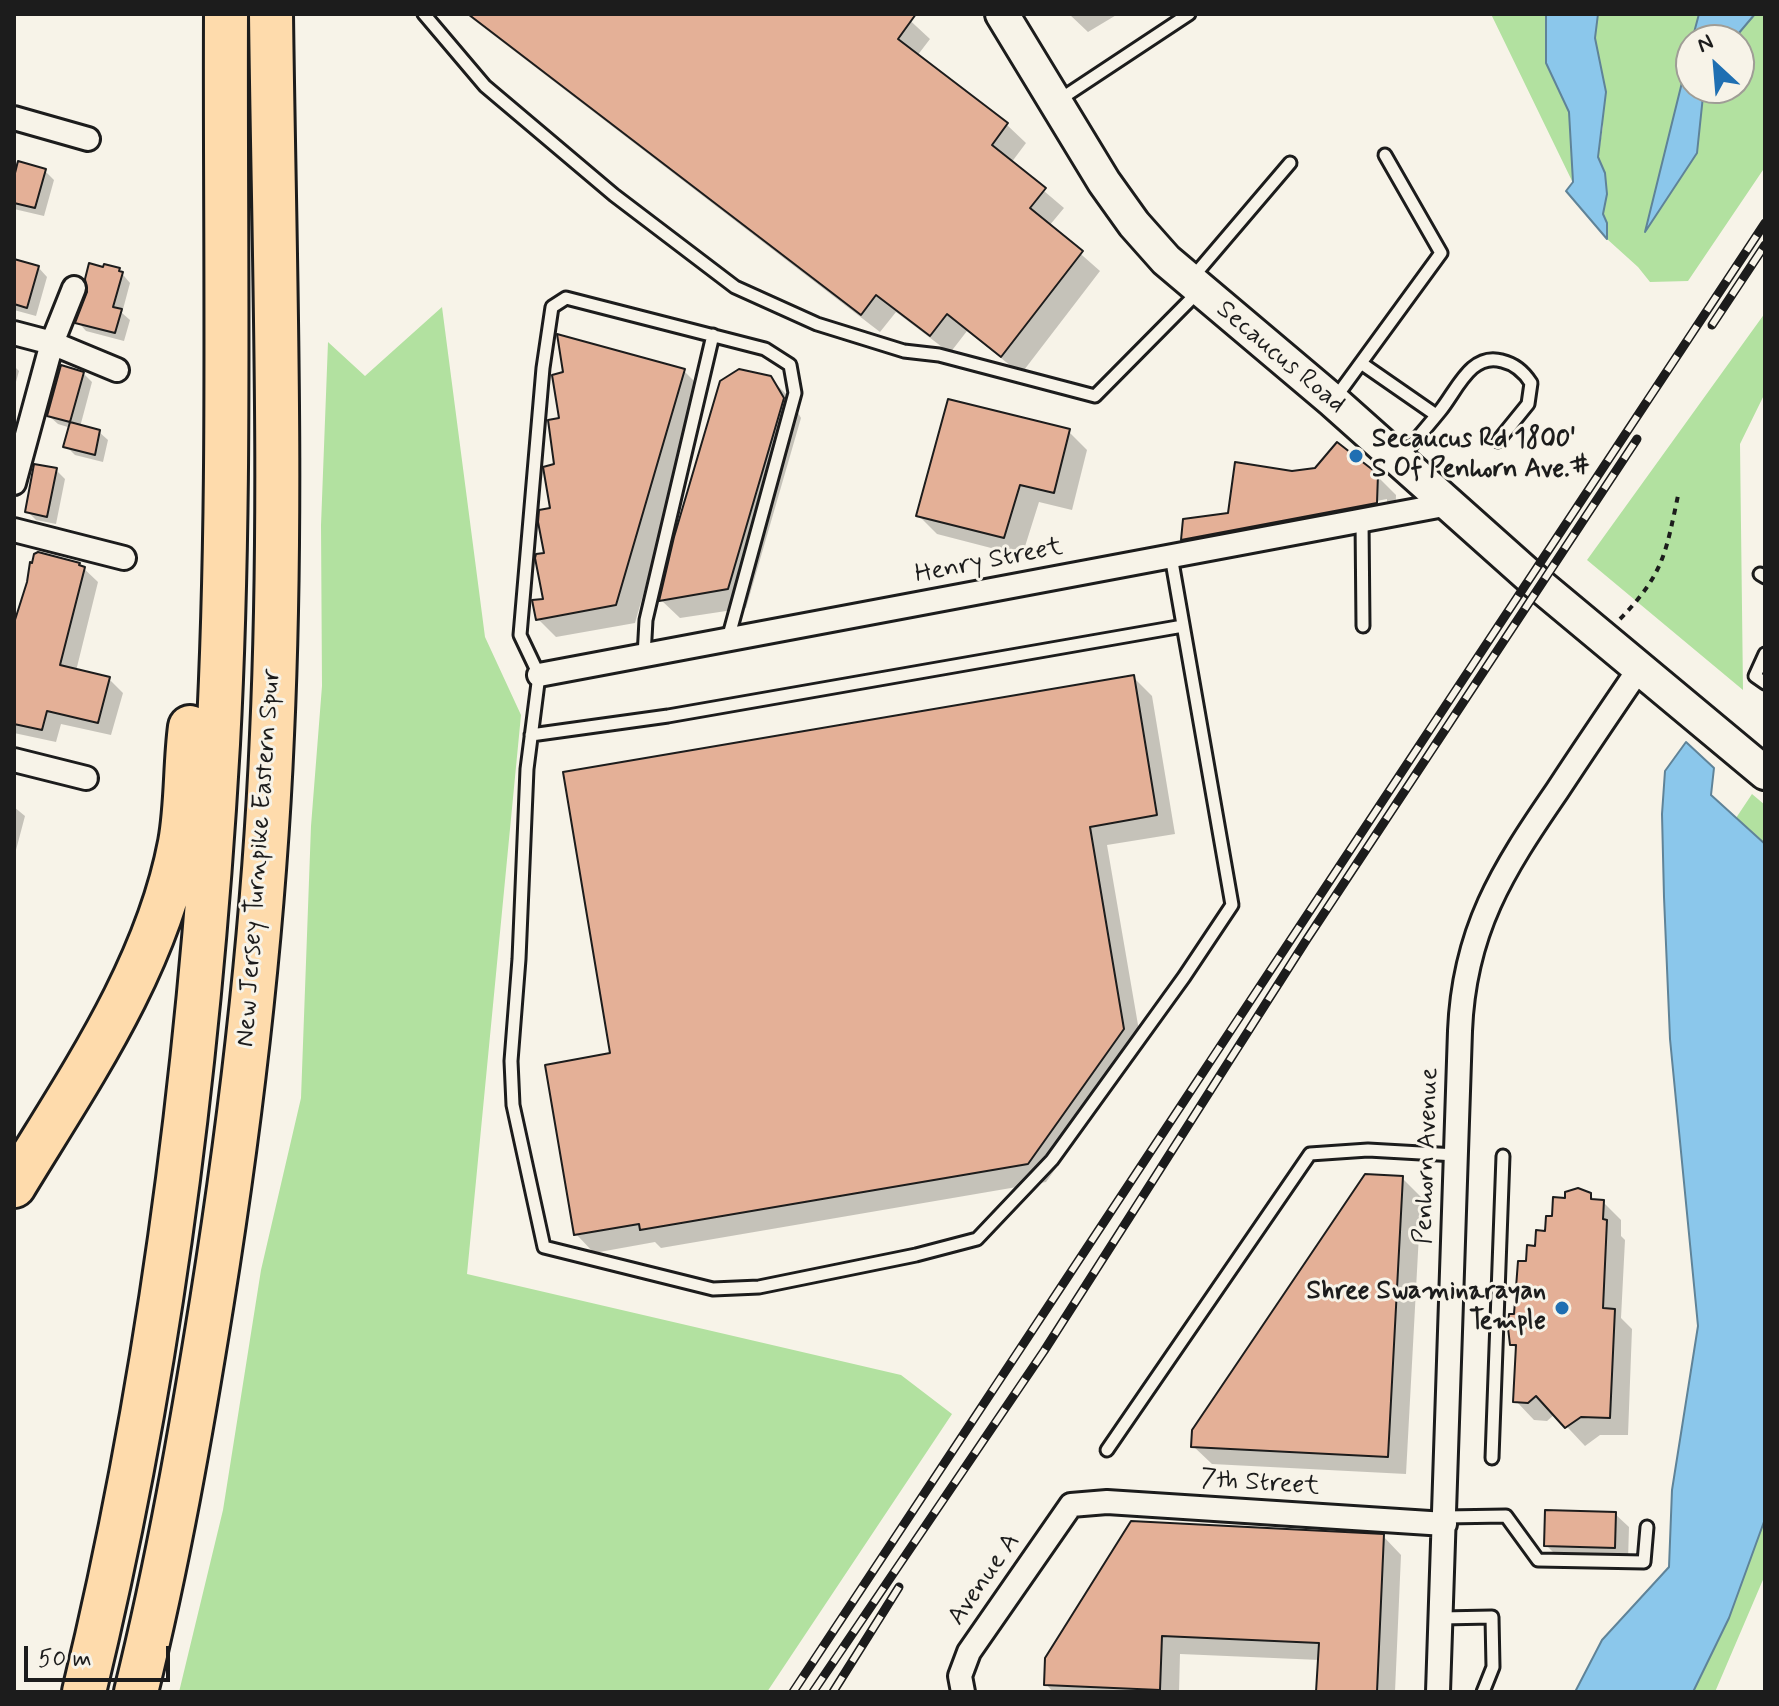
<!DOCTYPE html>
<html>
<head>
<meta charset="utf-8">
<style>
	body { margin:0 }
	#map { position:relative; width:1779px; height:1706px; overflow:hidden; background:#f7f3e8; font-family:Mynerve,sans-serif }
	canvas { display:block }
	.frame { position:absolute; inset:0; border:16px solid #1c1c1c; pointer-events:none }
	.north { position:absolute; left:1675px; top:24px; width:80px; height:80px; box-sizing:border-box; background:#f7f3e8; border:2px solid #9f9d96; border-radius:50%; rotate:334deg; font-size:22px; font-weight:700; line-height:32px; text-align:center; color:#1c1c1c }
	.north::after { content:''; display:block; margin:auto; width:28px; height:36px; background:#1f6fb2; clip-path:polygon(50% 0,100% 100%,50% 72%,0 100%) }
	.scale { position:absolute; left:24px; top:1646px; width:146px; height:36px; box-sizing:border-box; border:4px solid #1c1c1c; border-top:0; padding-left:10px; font-size:24px; line-height:28px; white-space:nowrap; color:#1c1c1c; -webkit-text-stroke:6px #f7f3e8; paint-order:stroke }
</style>
</head>
<body>
<div id="map">
<canvas width="1779" height="1706"></canvas>
<div class="frame"></div>
<div class="north">N</div>
<div class="scale">50 m</div>
</div>
<script>
const ctx = document.querySelector('canvas').getContext('2d');
ctx.lineJoin = 'round';
function fill(path, color) { ctx.fillStyle = color; ctx.fill(path, 'evenodd'); }
function stroke(path, color, width, dash) { ctx.strokeStyle = color; ctx.lineWidth = width; ctx.lineCap = dash ? 'butt' : 'round'; ctx.setLineDash(dash || []); ctx.stroke(path); }
function write(font, color, halo, rows, align = 'center') {
  ctx.font = font + ' Mynerve,sans-serif'; ctx.lineWidth = 6; ctx.setLineDash([]); ctx.textBaseline = 'middle'; ctx.strokeStyle = halo; ctx.fillStyle = color; for (const [text, x, y, turn = 0] of rows) {
    ctx.save(); ctx.translate(x, y); ctx.rotate((+turn || 0) * Math.PI / 180); ctx.textAlign = isNaN(turn) ? turn : align; if (halo) ctx.strokeText(text, 0, 0); ctx.fillText(text, 0, 0); ctx.restore();
  }
}
const green = new Path2D(`
	M1491,14h55v49l23,49 4,71z
	M1598,14h101l-53,216 51,-77 6,-57 3,-8h33v-48h-6l22,-26h10v153l-77,114 -38,1 -12,-15 -31,-28v-16l-4,-9 4,-20 -2,-21 -7,-16 5,-31 -8,-88z
	M442,307l43,330 36,78 -54,559 434,101 51,39 -185,278h-588l44,-182 38,-240 40,-172 10,-272 11,-140 -1,-161 7,-183 37,34z
	M1765,313v80l-25,51 3,246 -156,-130z
	M1752,794l13,11v39l-29,-26z
	M1765,1519v56l-50,117h-22l36,-74z`);
const water = new Path2D(`
	M1546,14h52l-3,24 11,54 -8,65 7,16 2,21 -4,20 4,9v16l-41,-48 7,-9 -4,-70 -23,-49z
	M1699,14h56l-22,26h-41z
	M1691,46v42h15l-3,8 -6,57 -52,79z
	M1686,742l28,26 -3,27 54,49v675l-36,99 -36,74h-118l27,-52 67,-73 3,-77 26,-164 -28,-287 -6,-142 -2,-83 3,-43z`);
const shadow = new Path2D(`
	M466,14h437l27,25 -13,17 90,69 19,18 -15,20 53,45 -15,18 51,45 -79,103 -54,-43 -17,22 -54,-41 -16,20z
	M1069,14h49l-30,18z
	M14,162l31,9 9,9 -10,36 -30,-7z
	M14,260l24,7 9,10 -11,39 -22,-6z
	M119,270l11,13 -8,30 8,7 -6,21 -38,-10 -8,-9z
	M14,366l5,5 -5,18z
	M684,371l18,18 -67,234 -79,14 -18,-18 7,-18 2,-46 14,-135z
	M83,373l9,9 -12,45 19,5 9,8 -5,22 -28,-7 -9,-9 5,-18 -13,-4 -9,-8z
	M770,378l19,19 12,21 -55,190 -66,10 -19,-18z
	M1068,431l19,19 -15,60 -33,-8 -17,54 -85,-22 -19,-19z
	M56,470l9,9 -9,45 -20,-4 -8,-8z
	M1292,473l85,3 19,19 -1,26 -194,37 -18,-19 46,-24zM1387,499v4l-141,27v-4z
	M79,564l19,18 -22,89 33,8 14,14 -12,42 -50,-11 -5,18 -42,-9v-101z
	M1133,677l19,19 23,138 -68,11 35,203 -96,134 -385,66 -6,-6 -61,11 -18,-19 37,-179z
	M14,807l11,9 -9,34 -2,-1z
	M1402,1178l19,19 -15,277 -194,-10 -19,-18z
	M1590,1195l6,6 7,1 18,18v16l4,4 -4,78 11,11 -4,106h-28l-15,11 -30,-32 -8,7 -13,-1 -18,-19 2,-51 -6,-6 16,-81 19,-30 6,-15 14,-18z
	M1615,1514l14,13 -1,34 -68,-2 -14,-14z
	M1383,1536l18,19 -6,137h-77l2,-32 -140,-6 -1,38h-126l-7,-8z`);
const building = new Path2D(`
	M468,14h448l-18,25 110,84 -16,22 54,43 -16,20 53,43 -82,106 -54,-43 -17,22 -54,-41 -15,20z
	M18,161l28,8 -11,39 -21,-5v-26z
	M14,259l25,7 -12,42 -13,-4z
	M89,263l14,4 1,-3 16,4 -1,3 4,1 -10,35 9,2 -7,24 -40,-10 12,-31 -2,-13z
	M557,334l128,35 -69,236 -80,15 -4,-20 11,-1 -8,-41 1,-4 8,-1 -6,-31 1,-12 11,-2 -7,-41 11,-3 -6,-44 11,-2 -7,-43 11,-3z
	M61,365l23,7 -14,50 -23,-6z
	M739,369l32,7 13,22 -56,191 -69,12 15,-64 46,-156z
	M948,399l122,30 -16,64 -34,-8 -16,53 -88,-22z
	M70,422l30,8 -5,25 -32,-8z
	M1337,442l41,32 -1,29 -196,37 2,-21 45,-6 7,-51 57,9 23,-3z
	M34,464l23,4 -10,49 -22,-5z
	M38,552l42,11 -1,2 6,2 -25,98 50,12 -12,46 -51,-12 -5,19 -28,-6v-101l13,-41 3,-20 2,1 2,-9z
	M1134,675l23,140 -67,12 34,202 -96,135 -388,66 -1,-6 -65,11 -29,-170 65,-12 -47,-281z
	M1365,1174l38,2 -15,281 -197,-10 1,-17z
	M1578,1188l13,5v6l13,1 -1,19 4,1 -4,88 12,1 -5,109 -29,-1 -16,11 -29,-32 -8,7 -15,-1 3,-57h-6l-2,-17 1,-14h5l4,-53h8l1,-16 8,1 1,-16 9,1 1,-15h6l1,-19 12,1v-6z
	M1545,1510l71,2 -1,36 -71,-2z
	M1131,1521l253,13 -7,158h-61l3,-49 -157,-7 -2,54 -116,-5 1,-27z`);
const path = new Path2D(`
	M1620,619c45,-46 46,-68 59,-128`);
const lane = new Path2D(`
	M424,14l61,72 129,109 121,92 82,37 87,27 35,4 156,41 104,-105
	M1056,102l133,-88
	M1192,278l98,-115
	M1361,363l75,52
	M1336,397l105,-144 -56,-98
	M1400,459c13,-16 27,-32 40,-48 17,-21 31,-59 62,-50 13,3 22,11 29,22l-3,21 -30,37
	M1362,520l1,106
	M1760,574l5,3
	M728,639l67,-246 -5,-28 -25,-16 -199,-51 -14,9 -9,61 -23,267 19,40 -12,94 -8,190 -8,102 2,44 31,142 169,42 46,-2 157,-32 61,-16 75,-79 132,-183 48,-72 -61,-349
	M1765,654l-10,22 10,7
	M644,656l2,-36 67,-285
	M531,735l137,-19 515,-90
	M1107,1450l203,-296 58,-4 88,5
	M1492,1458l11,-302
	M1445,1517l61,-1 32,44 106,2 3,-35
	M1441,1618l51,-1 1,50 -10,25`);
const street = new Path2D(`
	M14,118l74,21
	M14,333l38,10 65,27
	M14,483l38,-140 22,-55
	M14,530l110,28
	M539,675l910,-171
	M14,760l72,18
	M963,1692l-3,-16 9,-24 102,-147 36,-3 338,22
	M1438,1692l22,-661c4,-100 42,-160 97,-240 27,-41 54,-81 82,-122`);
const secondary = new Path2D(`
	M1002,14l102,168 30,42 32,36 167,141 204,182 228,190`);
const highway = new Path2D(`
	M14,1186c65,-107 142,-217 166,-343 7,-38 5,-78 10,-116
	M84,1692c75,-309 116,-631 134,-948 13,-243 7,-487 8,-730
	M136,1692c32,-129 55,-260 76,-391 30,-188 52,-376 60,-566 11,-240 2,-481 -1,-721`);
const rail = new Path2D(`
	M1712,325l53,-80
	M793,1692l972,-1469
	M813,1692l231,-341 263,-412 330,-500
	M833,1692l66,-105`);
const markers = [
	[1356,456,8,"#1f6fb2"],
	[1562,1308,8,"#1f6fb2"]
];
const streetNames = [
	["Secaucus Road",1280,358,40],
	["Henry Street",989,562,-11],
	["New Jersey Turnpike Eastern Spur",260,858,-86],
	["Penhorn Avenue",1428,1156,-88],
	["7th Street",1260,1484,4],
	["Avenue A",985,1580,-55]
];
const poiNames = [
	["Secaucus Rd 1800'",1372,441],
	["S Of Penhorn Ave.#",1372,471],
	["Shree Swaminarayan",1546,1293,"right"],
	["Temple",1546,1323,"right"]
];
fill(green, '#b2e1a0');
fill(water, '#8bc7eb');
stroke(water, '#5f8398', 2);
fill(shadow, '#0003');
fill(building, '#e4b097');
stroke(building, '#1c1c1c', 2);
stroke(lane, '#1c1c1c', 17);
stroke(street, '#1c1c1c', 28);
stroke(secondary, '#1c1c1c', 38);
stroke(highway, '#1c1c1c', 48);
stroke(path, '#1c1c1c', 4, [6, 6]);
stroke(lane, '#f7f3e8', 11);
stroke(street, '#f7f3e8', 22);
stroke(secondary, '#f7f3e8', 32);
stroke(highway, '#fedbac', 42);
stroke(rail, '#1c1c1c', 9);
stroke(rail, '#f7f3e8', 6, [18]);
for (const [x, y, r, color] of markers) { const dot = new Path2D(); dot.arc(x, y, r, 0, 2 * Math.PI); ctx.fillStyle = color; ctx.fill(dot); stroke(dot, '#f7f3e8', 3); }
write('26px', '#1c1c1c', '#f7f3e8', streetNames);
write('bold 26px', '#1c1c1c', '#f7f3e8', poiNames, 'left');
</script>
</body>
</html>
